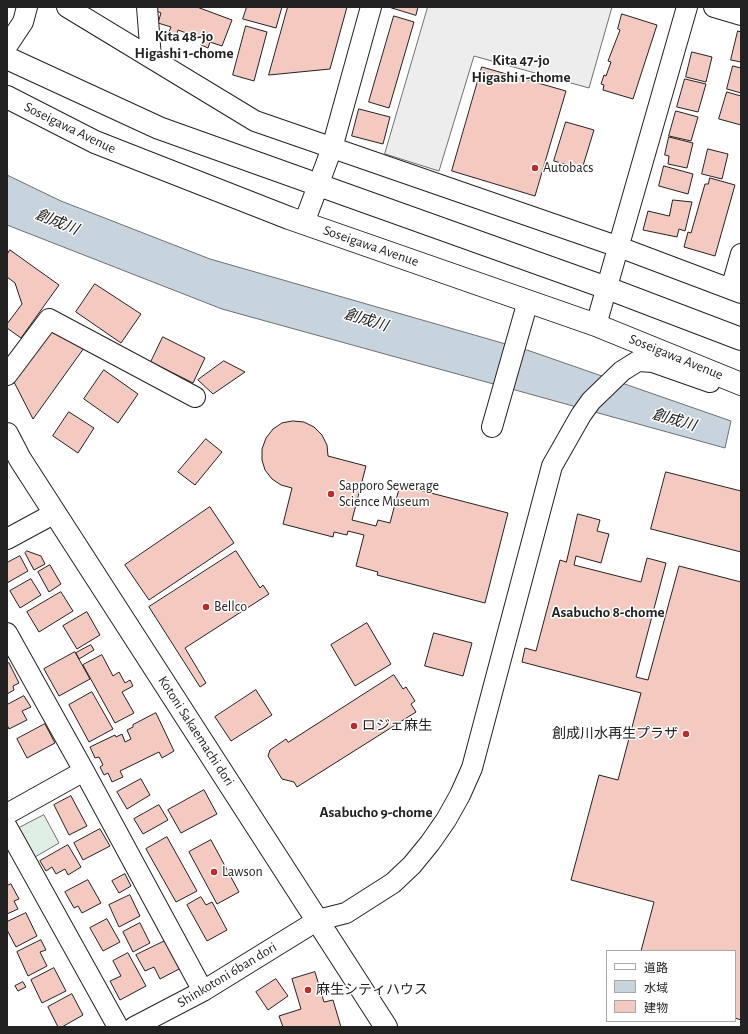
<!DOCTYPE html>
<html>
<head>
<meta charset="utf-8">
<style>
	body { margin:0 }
	#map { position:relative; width:748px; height:1034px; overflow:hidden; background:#fff; font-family:"Alegreya Sans","Noto Sans JP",sans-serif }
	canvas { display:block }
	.frame { position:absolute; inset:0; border:8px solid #222; pointer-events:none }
	.legend { position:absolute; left:606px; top:950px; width:130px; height:72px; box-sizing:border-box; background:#fff; border:1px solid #a7a7a7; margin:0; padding:5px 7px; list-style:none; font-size:12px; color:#222 }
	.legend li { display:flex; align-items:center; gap:8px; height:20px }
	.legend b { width:20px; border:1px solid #a7a7a7 }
</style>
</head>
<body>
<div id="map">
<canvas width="748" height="1034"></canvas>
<div class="frame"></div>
<ul class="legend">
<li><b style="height:5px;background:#fff"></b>道路</li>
<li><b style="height:11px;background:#c7d3dd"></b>水域</li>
<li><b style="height:11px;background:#f3c9c0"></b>建物</li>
</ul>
</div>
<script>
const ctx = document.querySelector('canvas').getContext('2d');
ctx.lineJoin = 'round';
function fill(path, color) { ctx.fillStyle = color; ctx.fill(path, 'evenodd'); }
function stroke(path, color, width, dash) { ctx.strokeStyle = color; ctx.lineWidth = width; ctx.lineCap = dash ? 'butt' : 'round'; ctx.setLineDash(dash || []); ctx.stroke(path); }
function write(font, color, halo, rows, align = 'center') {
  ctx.font = font + ' "Alegreya Sans","Noto Sans JP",sans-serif'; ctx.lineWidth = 3; ctx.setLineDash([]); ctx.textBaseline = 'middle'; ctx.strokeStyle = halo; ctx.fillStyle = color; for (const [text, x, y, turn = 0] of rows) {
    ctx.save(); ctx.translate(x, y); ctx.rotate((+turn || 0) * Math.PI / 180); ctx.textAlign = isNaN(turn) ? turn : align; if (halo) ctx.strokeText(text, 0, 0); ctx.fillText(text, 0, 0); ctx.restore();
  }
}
const green = new Path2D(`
	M44,815l15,28 -24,14 -16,-29z`);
const parking = new Path2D(`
	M428,7h184l-23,81 -115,-32 -35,115 -54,-17z`);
const water = new Path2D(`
	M7,175l54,26 149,58 320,92 201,70 -6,27 -503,-139 -215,-84z`);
const building = new Path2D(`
	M156,7h41l35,13 -10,26 -12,-4 -2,6 -7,-3 2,-6 -25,-9 -2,7 -8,-3 3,-7 -13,-4 3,-10 -6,-3z
	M247,7h35l-6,21 -33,-9z
	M288,7h59l-17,62 -61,6z
	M389,7h29l-2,8z
	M622,14l35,11 -24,74 -30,-9 1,-5 -3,-1 3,-9 2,1 5,-14 -3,-1 12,-31 -2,-1z
	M394,16l20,6 -25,86 -20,-6z
	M246,26l21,6 -13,49 -21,-6z
	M738,31l3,1v30l-10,-2z
	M692,52l20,5 -6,25 -20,-5z
	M733,66l8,2v25l-14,-4z
	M482,67l84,24 -31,105 -83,-25z
	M685,79l21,5 -8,28 -21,-5z
	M727,92l14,4v29l-22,-6z
	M359,109l31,8 -7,27 -31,-8z
	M676,111l22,6 -7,24 -22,-5z
	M566,122l28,8 -12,39 -28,-8z
	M669,137l24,6 -6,25 -19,-4 1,-8 -4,-1z
	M708,149l20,5 -6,25 -20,-5z
	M664,166l29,8 -5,20 -29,-8z
	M710,178l25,7 -20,71 -31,-9 4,-15 3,1 14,-49h3z
	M673,200l19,2 -7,29 -6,-2 -2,8 -34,-7 5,-19 21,5z
	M10,250l49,35 -38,53 -14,-10v-4l15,-20 -7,-21 -8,-6v-22z
	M95,284l46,30 -20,29 -45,-31z
	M54,326l30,22 -51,71 -19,-37z
	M163,337l42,21 -12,25 -42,-21z
	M224,361l21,11 -32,22 -15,-14z
	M104,370l34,24 -20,29 -34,-24z
	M69,412l25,16 -16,25 -25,-17z
	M293,421l11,1 10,5 8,8 5,10 1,11 38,10 -14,54 24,6 2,-6 12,3 10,-38 108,28 -23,90 -108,-28 1,-3 -22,-6 8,-31 -16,-4 -1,4 -13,-3 -1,5 -50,-13 9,-36 -11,-3 -9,-6 -7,-9 -3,-10v-11l4,-11 7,-9 9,-6z
	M206,439l16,13 -27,33 -17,-13z
	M666,472l75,19v61l-90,-23z
	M210,507l24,36 -85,57 -24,-35z
	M578,514l22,6 -3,11 12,3 -8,29 -25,-7 -2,9 67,17 6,-24 19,5 -30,114 12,3 31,-114 62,16v438l-6,-2v-67h-94l13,-49 -83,-22 28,-105 19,5 23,-87 -119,-31 3,-14 11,3 24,-91 6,2z
	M27,551l14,5 4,8 -11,6 -9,-17z
	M236,551l24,37 3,-3 6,9 -84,54 21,35 -6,4 -51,-80z
	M20,556l8,15 -21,12v-20z
	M50,565l11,19 -12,8 -11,-20z
	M31,579l10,16 -21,13 -10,-17z
	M61,592l12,19 -34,21 -12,-20z
	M87,612l13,23 -23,14 -14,-23z
	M367,623l24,41 -36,22 -24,-41z
	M434,633l38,10 -9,33 -38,-10z
	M91,645l3,5 -15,9 -3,-6z
	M75,652l15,27 -31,17 -15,-27z
	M102,655l11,21 6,-4 6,11 5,-3 3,6 -11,6 12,21 -19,10 -32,-58z
	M9,663l10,20 -6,3 1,4 -7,4v-30z
	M394,675l9,14 3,-2 9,14 -4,3 5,8 -119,75 -3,-5 -12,-3 -14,-23 2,-6 16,-11 2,3z
	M256,690l16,25 -41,26 -16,-24z
	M92,692l21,37 -24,13 -20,-37z
	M24,696l7,11 -9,4 5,9 -18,9 -2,-4v-20z
	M156,713l18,38 -12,7 -3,-6 -39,19 3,6 -11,5 -4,-9 -4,2 -4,-8 3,-2 -4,-8 -4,1 -5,-11 25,-12 1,2 6,-3 3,8 6,-3 -4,-9 6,-3v-2z
	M45,724l10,19 -28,15 -10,-19z
	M141,779l9,16 -23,14 -10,-17z
	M204,790l13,24 -36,19 -13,-23z
	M71,796l16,30 -18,9 -15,-30z
	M159,805l9,15 -25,14 -9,-15z
	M100,829l10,17 -27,14 -9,-17z
	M167,837l30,54 -21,11 -30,-53z
	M211,840l28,52 -22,12 -28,-52z
	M68,845l13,22 -13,8 -3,-6 -9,5 -4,-7 -6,4 -6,-10z
	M125,874l6,12 -12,7 -7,-12z
	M88,880l13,23 -19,10 -4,-7 -4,2 -9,-16z
	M11,884l8,15 -5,2 4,8 -11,5v-28z
	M130,895l10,21 -21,11 -10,-22z
	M201,897l5,8 6,-3 15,28 -20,11 -20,-36z
	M26,913l11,23 -21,11 -9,-17v-8z
	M107,919l13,23 -17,9 -13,-23z
	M140,923l10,20 -17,9 -10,-20z
	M41,940l5,10 -6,2 7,14 -19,10 -11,-24z
	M167,940l14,28 -21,11 -6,-12 -9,4 -9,-16z
	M128,953l18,33 -26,14 -10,-19 11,-5 -8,-15z
	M54,968l12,23 -24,12 -11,-23z
	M315,972l9,30 9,-2 8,27h-58l-4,-11 22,-7 -9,-30z
	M276,979l12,17 -20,14 -12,-18z
	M23,982l3,5 -8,4 -3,-5z
	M72,994l11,21 -21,12h-4l-10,-20z`);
const minor = new Path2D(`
	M67,7l188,114 364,126 122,46
	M147,7l4,51
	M714,7l27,8
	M7,46l16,-24 4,-15
	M304,223l28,-75 39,-141
	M731,289l10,-35
	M596,325l91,-318
	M7,375l42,-56 146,78
	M492,427l36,-126
	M7,539l48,-26
	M7,633l77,138 119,220
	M7,814l77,-43
	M7,827l111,200
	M134,1027l69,-36 115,-71 28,-7 47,-30 19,-18 18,-22 16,-23 14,-25 12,-27 80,-302 29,-51 10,-14 31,-30 16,-10 15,1 57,20`);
const major = new Path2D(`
	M7,434l13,25 366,568`);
const highway = new Path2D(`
	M7,58l152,70 448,160 134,51
	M7,97l88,45 194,76 307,107 145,59`);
const markers = [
	[535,168,4,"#c62828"],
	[331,494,4,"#c62828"],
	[206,607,4,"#c62828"],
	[354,726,4,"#c62828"],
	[686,734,4,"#c62828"],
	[214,872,4,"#c62828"],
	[308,990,4,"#c62828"]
];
const streetNames = [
	["Soseigawa Avenue",70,128,26],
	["Soseigawa Avenue",371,246,19],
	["Soseigawa Avenue",676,357,22],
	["Kotoni Sakaemachi dori",196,731,57],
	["Shinkotoni 6ban dori",227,975,-31]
];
const poiNames = [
	["Autobacs",543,168],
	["Sapporo Sewerage",339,486],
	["Science Museum",339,502],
	["Bellco",214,607],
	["ロジェ麻生",362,726],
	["創成川水再生プラザ",678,734,"right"],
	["Lawson",222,872],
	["麻生シティハウス",316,990]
];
const neighbourhoodNames = [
	["Kita 48-jo",184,36],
	["Higashi 1-chome",184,53],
	["Kita 47-jo",521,60],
	["Higashi 1-chome",521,77],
	["Asabucho 8-chome",608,612],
	["Asabucho 9-chome",376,812]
];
const waterNames = [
	["創成川",57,222,22],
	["創成川",366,320,17],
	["創成川",674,420,16]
];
fill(green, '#e0efe3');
stroke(green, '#6f6f6f', 1);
fill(parking, '#ededed');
stroke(parking, '#6f6f6f', 1);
fill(water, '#c7d3dd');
stroke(water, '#6f6f6f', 1);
fill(building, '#f3c9c0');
stroke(building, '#222', 1);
stroke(minor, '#222', 22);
stroke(major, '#222', 24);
stroke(highway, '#222', 24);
stroke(minor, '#fff', 20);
stroke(major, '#fff', 22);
stroke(highway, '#fff', 22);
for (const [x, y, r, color] of markers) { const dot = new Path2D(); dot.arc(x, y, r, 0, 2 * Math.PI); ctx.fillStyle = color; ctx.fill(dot); stroke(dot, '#fff', 1.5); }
write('14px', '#222', '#fff', streetNames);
write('14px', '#222', '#fff', poiNames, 'left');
write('bold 15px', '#222', '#fff', neighbourhoodNames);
write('italic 15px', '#222', '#fff', waterNames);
</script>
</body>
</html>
